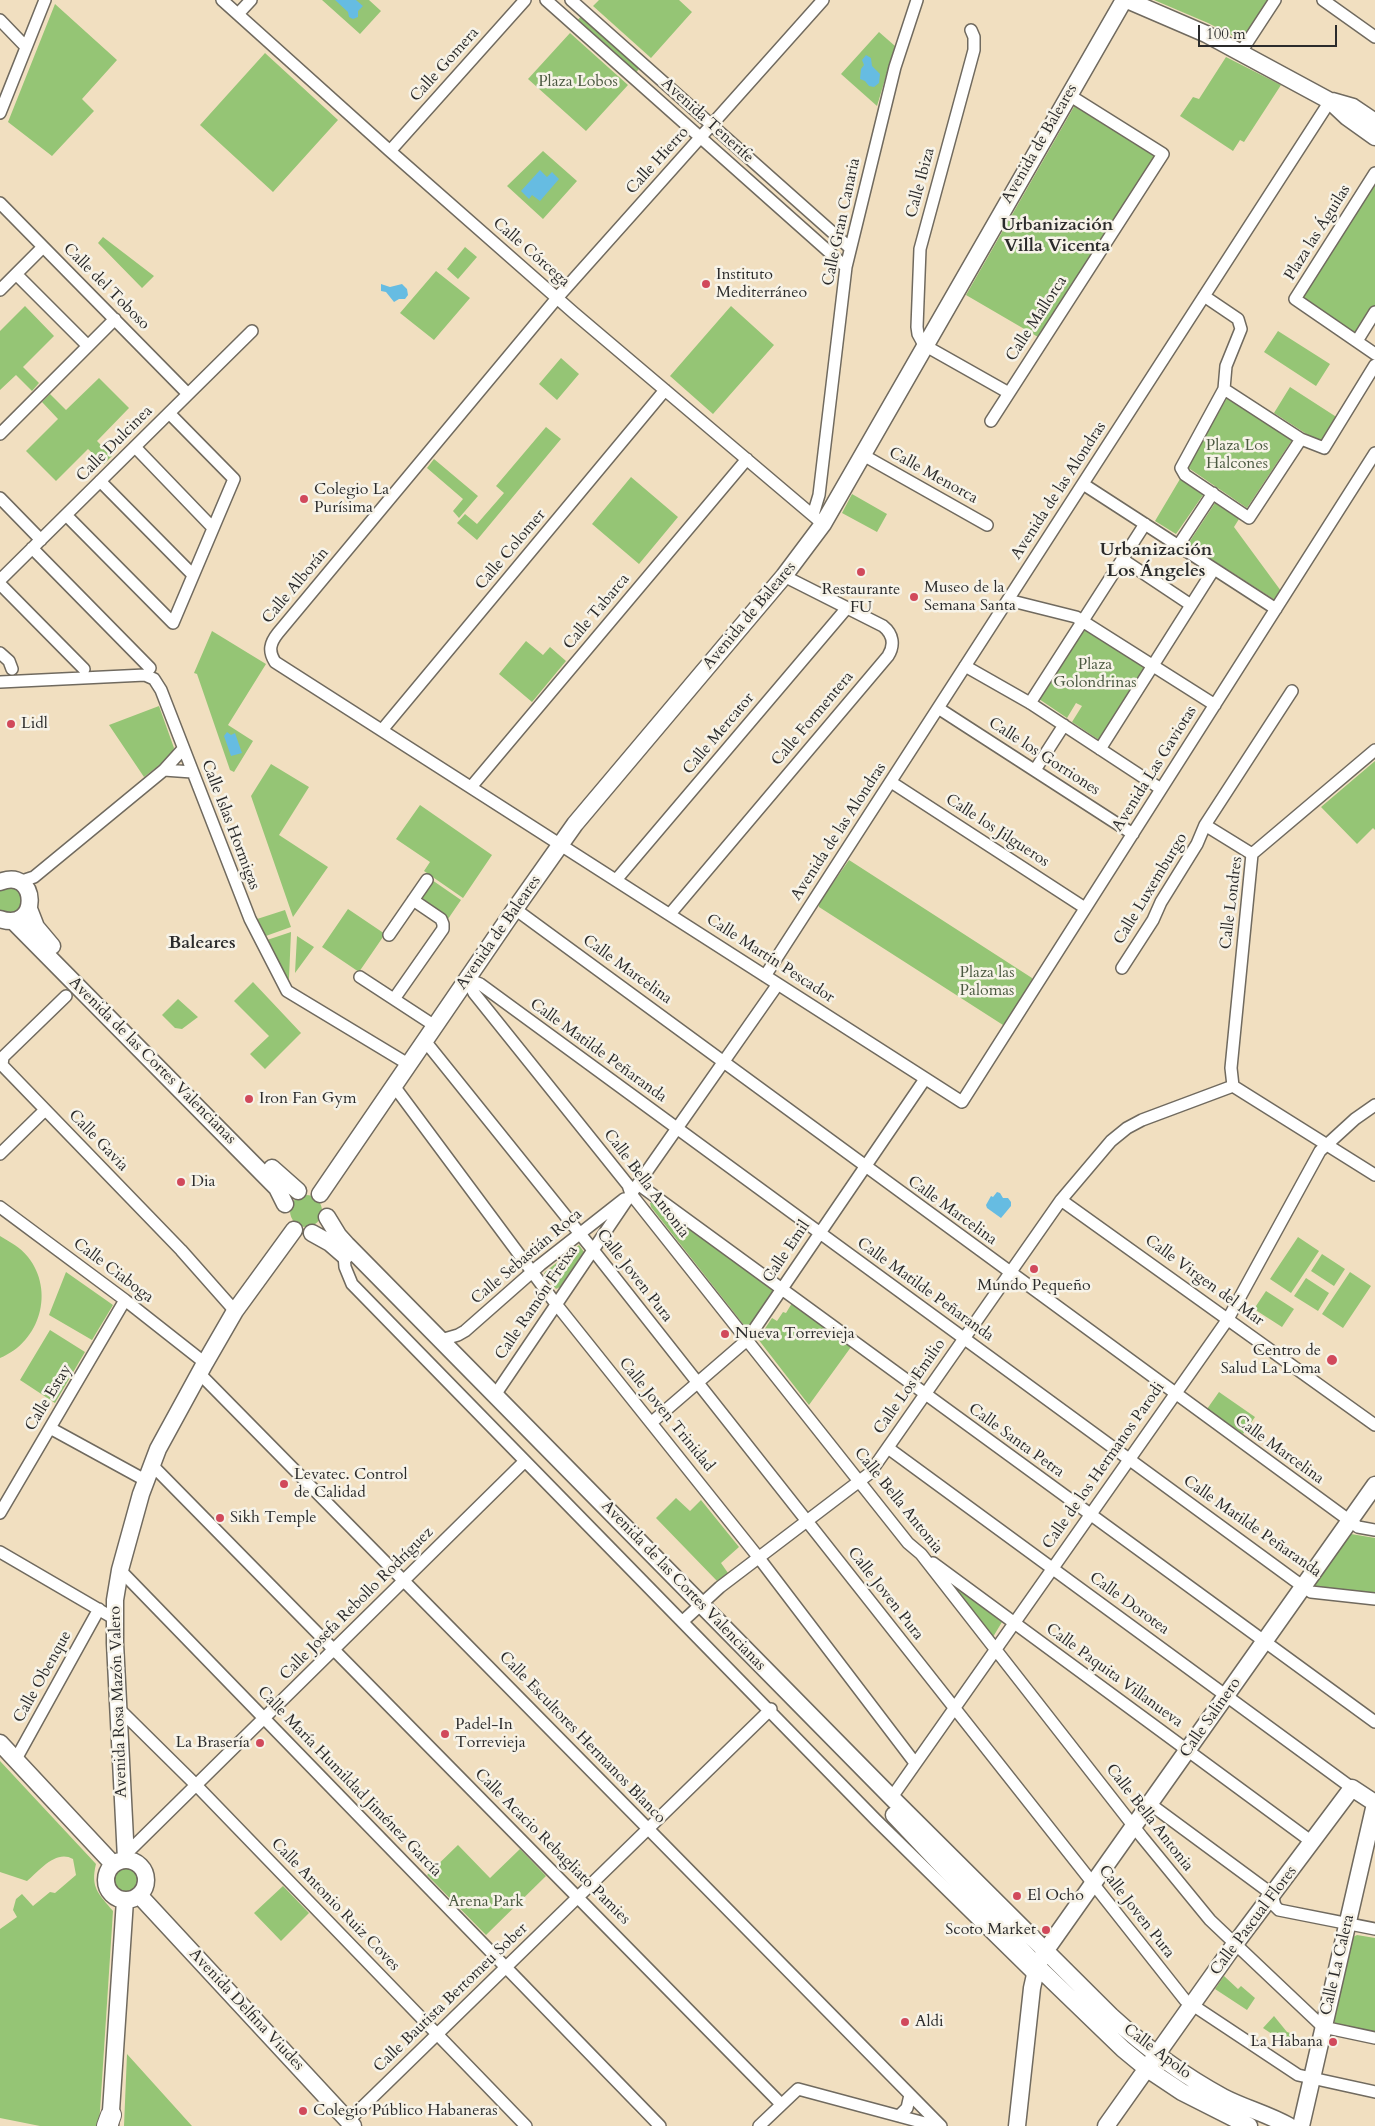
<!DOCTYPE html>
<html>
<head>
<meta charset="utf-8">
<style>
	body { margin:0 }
	#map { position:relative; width:1375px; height:2126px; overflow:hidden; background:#f1dfc0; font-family:Cardo,serif }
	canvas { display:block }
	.scale { position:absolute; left:1198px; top:25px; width:139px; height:22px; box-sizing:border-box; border:2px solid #2b2b2b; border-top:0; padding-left:6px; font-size:15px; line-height:18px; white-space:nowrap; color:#2b2b2b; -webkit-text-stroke:4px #f7f3e8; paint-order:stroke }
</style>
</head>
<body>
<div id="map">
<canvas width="1375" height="2126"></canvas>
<div class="scale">100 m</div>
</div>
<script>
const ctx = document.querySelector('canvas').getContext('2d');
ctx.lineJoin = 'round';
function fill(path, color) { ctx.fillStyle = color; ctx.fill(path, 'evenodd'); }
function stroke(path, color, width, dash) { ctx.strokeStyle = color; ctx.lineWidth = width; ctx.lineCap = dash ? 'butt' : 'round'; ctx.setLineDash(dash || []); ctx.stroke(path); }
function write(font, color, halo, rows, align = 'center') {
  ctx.font = font + ' Cardo,serif'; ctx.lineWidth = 5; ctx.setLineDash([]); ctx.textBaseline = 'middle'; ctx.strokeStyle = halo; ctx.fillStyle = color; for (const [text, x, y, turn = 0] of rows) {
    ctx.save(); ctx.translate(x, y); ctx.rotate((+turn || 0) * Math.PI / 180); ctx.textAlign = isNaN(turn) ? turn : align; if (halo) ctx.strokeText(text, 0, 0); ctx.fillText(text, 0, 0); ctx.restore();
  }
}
const green = new Path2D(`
	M322,0h47l12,11 -21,23z
	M599,0h80l13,12 -41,46 -58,-52z
	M1154,0h115l-28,40 -33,-17z
	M55,4l62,56 -35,39 12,12 -42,45 -44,-34z
	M583,14l58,52 -6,8 -59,-52z
	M879,32l16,14 -18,60 -36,-32z
	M570,33l58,52 -42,46 -58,-52z
	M265,53l73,67 -65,72 -73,-67z
	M1226,57l55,28 -37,57 -4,-2 -7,11 -53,-35 13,-19 6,2z
	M1075,105l80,51 -117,181 -72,-42z
	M543,151l34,30 -34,38 -36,-33z
	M1375,180v126l-19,29 -54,-36v-3z
	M103,237l51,39 -12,12 -44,-45z
	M465,247l12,10 -19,22 -11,-10z
	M436,271l34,27 -36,42 -34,-27z
	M25,306l29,30 -31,31 16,16 -7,8 -16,-16 -16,15v-59z
	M731,306l43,39 -61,69 -43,-38z
	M1278,331l52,33 -14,22 -52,-34z
	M561,358l18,16 -22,26 -18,-16z
	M99,378l30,30 -32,33 15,15 -8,8 -16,-15 -32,32 -30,-30 32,-32 -16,-17 8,-8 16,16z
	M1290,387l48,31 -16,26 -48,-31z
	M1227,398l65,42 -45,68 -60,-41z
	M546,427l15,12 -84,101 -20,-17 8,-9 12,10 27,-31 -8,-7z
	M434,459l44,37 -19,22 -6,-7 10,-12 -36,-31z
	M631,477l47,40 -39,47 -47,-40z
	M1180,479l23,16 -27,39 -21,-13z
	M852,494l35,20 -10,18 -35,-19z
	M1215,503l24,16 -5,8 47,64 -6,9 -87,-56z
	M1084,628l62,39 -47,73 -27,-18 10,-16 -6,-3 -9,15 -28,-19z
	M212,631l54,33 -38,61 25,16 -19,31 -4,-2 -33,-96 -3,-1z
	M526,641l17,14 7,-8 16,14 -34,41 -33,-28z
	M159,706l15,42 -3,8 -27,21 -35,-52z
	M1375,761v69l-2,-2 -16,16 -36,-37z
	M271,764l38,23 -30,48 49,32 -35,50 -42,-121z
	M420,805l72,50 -29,43 -39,-27 6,-9 -34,-23z
	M849,860l183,118 1,3 -27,43 -3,1 -184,-118v-4z
	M432,880l29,20 -13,19 -29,-20z
	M7,885l16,7 -4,22h-19v-26z
	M348,909l37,25 -26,38 -37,-25z
	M285,910l6,17 -28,10 -9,-17z
	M291,932l-2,46 -1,4 -21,-42z
	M297,936l17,11 -19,26z
	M253,982l48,51 -36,36 -15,-15 19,-18 -35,-35z
	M178,999l20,18 -16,12 -7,-1 -13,-13z
	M290 1211a16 16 0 1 1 32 0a16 16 0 1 1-32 0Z
	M654,1202l120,87 -27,40 -96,-122 -1,-4z
	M0,1236c10,6 20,11 28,21 27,34 12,85 -28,101z
	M1298,1237l21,14 -28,42 -21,-14z
	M579,1245l5,7 -24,35 -4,2 -12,-15 1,-2z
	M1322,1254l23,15 -11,17 -23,-15z
	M66,1272l47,33 -21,35 -43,-25z
	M1350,1272l21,14 -28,42 -21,-14z
	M1306,1278l23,15 -11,18 -24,-15z
	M1266,1291l28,18 -12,18 -28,-18z
	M792,1303l59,44 -42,58 -51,-66 14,-21 5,3 6,-9 3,1z
	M50,1330l35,22 -30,51 -35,-23z
	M1219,1392l36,25 -12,17 -36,-25z
	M676,1498l14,13 11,-11 38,47 -18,16 7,10 -11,8 -61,-63z
	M1351,1534l24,4v55l-61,-7z
	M958,1589l44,33 -9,15 -37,-46z
	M0,1761l96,103c-6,24 3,30 17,47l-14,215h-59l-40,-8v-189l17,-12 -4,-7 3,-11 6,-5 11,12 17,-14 5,1 21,-18 -3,-16c-17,-10 -34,12 -46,22l-27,-9z
	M458,1845l32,33 30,-29 26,27 -60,59 -59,-60z
	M114 1880a12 12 0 1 1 24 0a12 12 0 1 1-24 0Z
	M283,1886l26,27 -28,28 -27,-28z
	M1357,1935l18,3v95l-39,-8 -2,-4 19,-84z
	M1224,1976l14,13 3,-3 14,12 -8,12 -32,-21z
	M1274,2016l13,16 6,2 -2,12 -2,-1 2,-3 -11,-6 -2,2 -15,-10z
	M127,2054l65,72h-68z`);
const water = new Path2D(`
	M335,0h21l7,6 -5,5v6l-5,2 -4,-2 -1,-5z
	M866,55l5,3 1,8 8,8 -1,9 -5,4 -5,-1 -4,-5 -5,-2 1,-10 3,-4 -2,-5z
	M540,170l7,7 5,-5 7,7 -19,22 -8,-6 -3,4 -8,-8z
	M381,284l9,3 12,-3 5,5 1,6 -3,4h-6l-5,3 -8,-10 -5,-1z
	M227,732l4,3 4,-2 7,20 -11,3 -7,-20z
	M997,1192l3,1 3,5h5l3,4v4l-10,12 -14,-10 -1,-3 5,-9 2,1z`);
const street = new Path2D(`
	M222,0l168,151 184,162 249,211
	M546,0l300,267
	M571,0l279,248
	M823,0l-266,298 -279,335c-8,10 -10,18 -3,29l687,440 413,-649
	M1323,0l52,37
	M238,14l13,-14
	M0,20l26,27
	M971,30l3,7v13l-54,199 -3,78 1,7 6,11 85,48
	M1241,52l34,-52
	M0,113l45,-113
	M390,151l135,-151
	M1375,173l-80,126 80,55
	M0,203l188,191
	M16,274l72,72
	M0,290l43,-43
	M1204,296l34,23 3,10 -15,37 -2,23
	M1357,341l18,-29
	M1224,389l77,50 -52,79 -64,-43 -4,-7z
	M991,421l172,-267 -94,-59
	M0,434l115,-115
	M1301,439l23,9 51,-83
	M135,447l78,81
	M863,455l124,70
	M100,481l93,94
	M1083,484l193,125
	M0,498l41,42
	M66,515l107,108 61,-144 -65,-66
	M813,515l6,-20 27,-228 49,-200 22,-67
	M1178,546l35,-53
	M32,548l118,120
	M1122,559l69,46
	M0,580l252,-249
	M0,584l84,85
	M1008,600l68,17 139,88
	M0,653l9,8 3,8
	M965,666l65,37 131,86
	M0,682l145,-7 9,4 7,11 89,229 37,72 121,73
	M1030,703l115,-179
	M938,708l195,126
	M382,730l283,-340
	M1100,749l114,-180
	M164,770l28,2
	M1035,770l29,-45
	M891,782l194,126
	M471,787l276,-328
	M1205,825l47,29
	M616,880l230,-271
	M19,882l15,-5 130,-107 19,-21
	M515,909l835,612 8,6 17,3
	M670,914l218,-258c7,-11 5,-22 -5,-30l-99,-50
	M389,935l38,-55
	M1122,968l31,-48 8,-18 36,-58 8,-19 87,-134
	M765,976l565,-875
	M360,977l75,49
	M467,979l7,14 154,192 3,9 277,349 13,11 221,283 68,83 113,107 52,11
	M467,979l13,5 814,596 17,12 64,7
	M66,996l-63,61 -1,8 179,185 54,61
	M394,999l49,-70v-5l-2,-5 -28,-19
	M425,1041l168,209 592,750 113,75 77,17
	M394,1086l162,218 203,254 156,205
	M1233,1086l-2,-18 21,-214 123,-104
	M1233,1086l142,89
	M0,1154l45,-44
	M638,1184l737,538
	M1061,1200l314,225
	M0,1207l125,93 80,63
	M344,1255l1,12 7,17 524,536 158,155
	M441,1340l17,-5 7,-4 75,-66 84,-66
	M199,1373l742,753
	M495,1395l136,-201 147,-210
	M652,1422l95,-82 178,-261
	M50,1428l95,52
	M888,1448l464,340
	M151,1464l630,640
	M0,1513l125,-213
	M0,1552l115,67
	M933,1563l379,279
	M120,1570l540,556
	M683,1621l37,-34 150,-114 191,-273 50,-59 16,-13 15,-8 91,-34
	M118,1708l78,77 330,341
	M16,1759l83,-150
	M892,1797l336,-478 92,-168 35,-32 20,-14
	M1150,1804l122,90 3,12 4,4 96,19
	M126,1854l399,-393
	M899,2116l8,-8 3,-13
	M348,2121l423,-412
	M759,2126l39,-37 138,37`);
const secondary = new Path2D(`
	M1127,0l79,34 124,67 17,16 28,20
	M1332,101l21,6 22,15
	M0,882c38,-16 41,51 0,37
	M29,909l7,18 16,19
	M13,921l264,267 8,16
	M272,1168l26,23
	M320,1194l195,-285 60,-85 209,-248 39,-52 301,-524
	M327,1217l11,18 9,10 550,558 214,213c34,31 71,59 112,81 21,11 45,17 66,29
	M312,1233l18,10 15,13
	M0,1743l113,121
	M894,1815l143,151 86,83 23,19 36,24 67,34
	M126,1859l-11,-216v-43l5,-30 21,-76 17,-45 47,-86 30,-52 59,-81
	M106 1880a20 20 0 1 1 40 0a20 20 0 1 1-40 0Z
	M139,1895l214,231
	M110,2126l15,-226
	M1017,2126l15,-138 5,-22 9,-16 329,-465
	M1106,2126l129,-182 117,-156 23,15
	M1301,2126l74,-322`);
const highway = new Path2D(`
	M107,2126l4,-11`);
const markers = [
	[706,284,5,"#d1495b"],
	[304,499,5,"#d1495b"],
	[861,572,5,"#d1495b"],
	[914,597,5,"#d1495b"],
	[11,724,5,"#d1495b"],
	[249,1099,5,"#d1495b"],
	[181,1182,5,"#d1495b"],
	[1034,1269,5,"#d1495b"],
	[725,1334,5,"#d1495b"],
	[1332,1360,6,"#d1495b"],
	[284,1484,5,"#d1495b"],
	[220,1518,5,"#d1495b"],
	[445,1734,5,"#d1495b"],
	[260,1743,5,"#d1495b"],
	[1017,1896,5,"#d1495b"],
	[1046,1930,5,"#d1495b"],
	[905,2022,5,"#d1495b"],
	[1333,2042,5,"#d1495b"],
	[303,2111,5,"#d1495b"]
];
const streetNames = [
	["Calle Gomera",445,65,-48],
	["Avenida Tenerife",707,121,42],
	["Avenida de Baleares",1040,144,-60],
	["Calle Hierro",658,161,-48],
	["Calle Ibiza",921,183,-75],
	["Calle Gran Canaria",842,222,-78],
	["Plaza las Águilas",1318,233,-58],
	["Calle Córcega",531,253,41],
	["Calle del Toboso",106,287,45],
	["Calle Mallorca",1037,319,-57],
	["Calle Dulcinea",115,444,-45],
	["Calle Menorca",933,476,29],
	["Avenida de las Alondras",1059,491,-57],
	["Calle Colomer",511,550,-50],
	["Calle Alborán",296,586,-50],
	["Calle Tabarca",597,612,-50],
	["Avenida de Baleares",750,616,-50],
	["Calle Formentera",813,719,-50],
	["Calle Mercator",719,734,-50],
	["Calle los Gorriones",1044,757,33],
	["Avenida Las Gaviotas",1155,769,-58],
	["Calle Islas Hormigas",230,825,69],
	["Calle los Jilgueros",997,831,33],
	["Avenida de las Alondras",839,832,-57],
	["Calle Luxemburgo",1151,889,-59],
	["Calle Londres",1232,903,-83],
	["Avenida de Baleares",499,933,-55],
	["Calle Martín Pescador",770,959,33],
	["Calle Marcelina",627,970,36],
	["Calle Matilde Peñaranda",598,1051,36],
	["Avenida de las Cortes Valencianas",152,1061,45],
	["Calle Gavia",98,1141,46],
	["Calle Bella Antonia",646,1184,53],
	["Calle Marcelina",952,1211,36],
	["Calle Emil",787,1252,-56],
	["Calle Sebastián Roca",527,1257,-40],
	["Calle Ciaboga",113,1271,37],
	["Calle Joven Pura",634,1276,52],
	["Calle Virgen del Mar",1204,1281,36],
	["Calle Matilde Peñaranda",925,1290,36],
	["Calle Ramón Freixa",537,1303,-56],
	["Calle Los Emilio",910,1387,-55],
	["Calle Estay",49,1398,-59],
	["Calle Joven Trinidad",666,1415,51],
	["Calle Santa Petra",1016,1441,36],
	["Calle Marcelina",1279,1450,36],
	["Calle de los Hermanos Parodi",1104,1466,-55],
	["Calle Bella Antonia",898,1501,51],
	["Calle Matilde Peñaranda",1252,1527,35],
	["Avenida de las Cortes Valencianas",683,1586,46],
	["Calle Joven Pura",885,1594,52],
	["Calle Josefa Rebollo Rodríguez",357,1604,-45],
	["Calle Dorotea",1129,1604,36],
	["Calle Paquita Villanueva",1114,1676,36],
	["Calle Obenque",43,1677,-61],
	["Avenida Rosa Mazón Valero",119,1702,-92],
	["Calle Salinero",1211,1718,-55],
	["Calle Escultores Hermanos Blanco",582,1738,46],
	["Calle María Humildad Jiménez García",349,1782,46],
	["Calle Bella Antonia",1149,1818,52],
	["Calle Acacio Rebagliato Pamies",552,1847,45],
	["Calle Antonio Ruiz Coves",335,1905,46],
	["Calle Joven Pura",1136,1912,52],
	["Calle Pascual Flores",1254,1921,-53],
	["Calle La Calera",1338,1965,-77],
	["Calle Bautista Bertomeu Sober",451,1998,-44],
	["Avenida Delfina Viudes",246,2010,47],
	["Calle Apolo",1157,2052,37]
];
const parkNames = [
	["Plaza Lobos",578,82],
	["Plaza Los",1237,446],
	["Halcones",1237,464],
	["Plaza",1095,665],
	["Golondrinas",1095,683],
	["Plaza las",987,973],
	["Palomas",987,991],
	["Arena Park",486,1902]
];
const poiNames = [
	["Instituto",716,275],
	["Mediterráneo",716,293],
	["Colegio La",314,490],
	["Purísima",314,508],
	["Museo de la",924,588],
	["Semana Santa",924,606],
	["Restaurante",861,590,"center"],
	["FU",861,608,"center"],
	["Lidl",21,724],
	["Iron Fan Gym",259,1099],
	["Dia",191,1182],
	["Mundo Pequeño",1034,1286,"center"],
	["Nueva Torrevieja",735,1334],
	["Centro de",1321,1351,"right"],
	["Salud La Loma",1321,1369,"right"],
	["Levatec. Control",294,1475],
	["de Calidad",294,1493],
	["Sikh Temple",230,1518],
	["Padel-In",455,1725],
	["Torrevieja",455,1743],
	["La Brasería",250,1743,"right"],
	["El Ocho",1027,1896],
	["Scoto Market",1036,1930,"right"],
	["Aldi",915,2022],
	["La Habana",1323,2042,"right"],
	["Colegio Público Habaneras",313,2111]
];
const neighbourhoodNames = [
	["Urbanización",1057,226],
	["Villa Vicenta",1057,247],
	["Urbanización",1156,551],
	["Los Ángeles",1156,572],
	["Baleares",202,944]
];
fill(green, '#95c575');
fill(water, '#66bce2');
stroke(street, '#706a5f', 14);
stroke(secondary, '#706a5f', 19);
stroke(highway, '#706a5f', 22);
stroke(street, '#fff', 11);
stroke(secondary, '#fff', 16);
stroke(highway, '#fff', 20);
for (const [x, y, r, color] of markers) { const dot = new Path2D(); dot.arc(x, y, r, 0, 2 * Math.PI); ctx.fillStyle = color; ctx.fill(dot); stroke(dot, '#f7f3e8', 2); }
write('16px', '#2b2b2b', '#f7f3e8', streetNames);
write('16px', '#4b5941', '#f7f3e8', parkNames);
write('16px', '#2b2b2b', '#f7f3e8', poiNames, 'left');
write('bold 18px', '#2b2b2b', '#f7f3e8', neighbourhoodNames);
</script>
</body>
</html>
